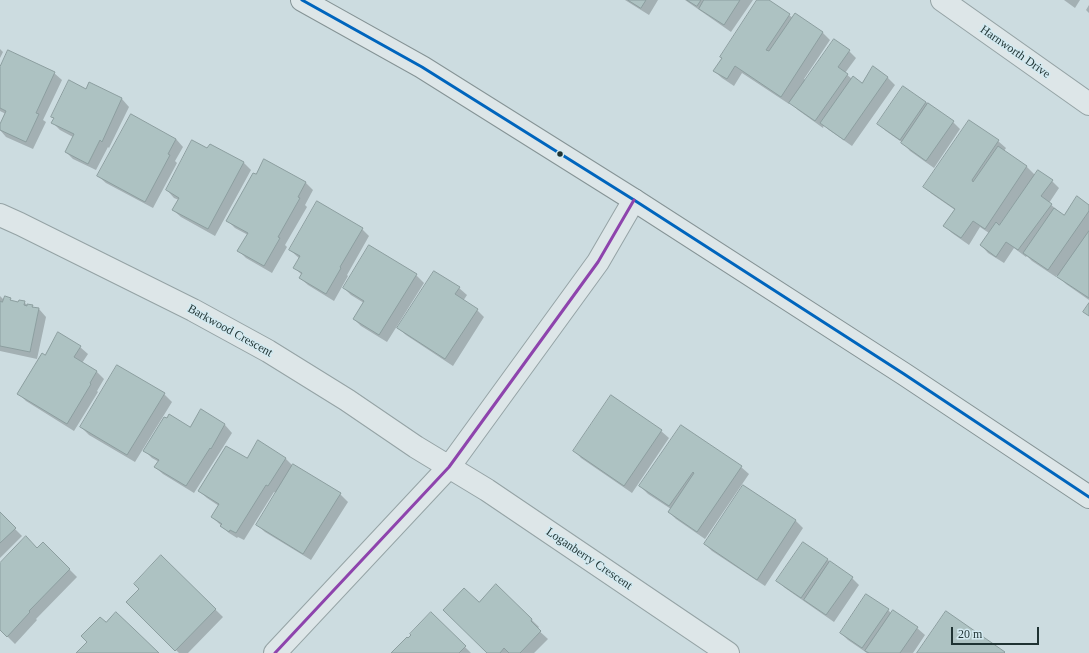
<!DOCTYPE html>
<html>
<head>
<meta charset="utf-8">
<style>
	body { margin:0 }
	#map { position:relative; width:1089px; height:653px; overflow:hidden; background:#ccdce0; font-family:"Times New Roman",serif }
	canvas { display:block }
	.scale { position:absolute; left:951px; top:627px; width:88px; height:18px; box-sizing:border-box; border:2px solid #1f3333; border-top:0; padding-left:5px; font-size:12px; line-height:14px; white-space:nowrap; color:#1f3333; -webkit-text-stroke:3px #d3eaf1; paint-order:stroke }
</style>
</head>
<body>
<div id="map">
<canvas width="1089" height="653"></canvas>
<div class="scale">20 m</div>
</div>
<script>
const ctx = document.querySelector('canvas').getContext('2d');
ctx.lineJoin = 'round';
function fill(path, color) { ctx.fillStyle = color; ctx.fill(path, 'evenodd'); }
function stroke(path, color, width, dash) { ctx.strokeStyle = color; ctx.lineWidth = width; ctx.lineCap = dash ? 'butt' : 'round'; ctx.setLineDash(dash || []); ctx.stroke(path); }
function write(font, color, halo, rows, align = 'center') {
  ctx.font = font + ' "Times New Roman",serif'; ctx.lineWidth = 3; ctx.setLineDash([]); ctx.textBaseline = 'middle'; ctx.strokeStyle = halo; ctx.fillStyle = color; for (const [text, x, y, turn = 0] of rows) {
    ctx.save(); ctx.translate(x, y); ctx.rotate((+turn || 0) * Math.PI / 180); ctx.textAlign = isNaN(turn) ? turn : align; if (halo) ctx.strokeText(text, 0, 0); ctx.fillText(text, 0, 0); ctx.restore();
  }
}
const shadow = new Path2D(`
	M625,0h33l-9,15z
	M685,0h68l-22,32z
	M759,0h8l22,15 4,3 2,-3 28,18 7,7 -26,39 2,1 43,-29 7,7 -11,15 7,6 10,5 12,-17 14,11 7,7 -43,61 -23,-16 -5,-5 -1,3 -25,-18 -8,-8 -1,2 -47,-31 -8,13 -12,-8 -8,-7z
	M1064,0h16l-5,8z
	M1089,5v8l-3,-3z
	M0,49l3,3 -3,6z
	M0,70l54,3 8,7 -19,40 3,2 -13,27 -27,-12 -6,-7v-3l6,-13 -6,-3z
	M89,83l33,16 7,8 -20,41 -1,-1 -12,23 -23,-11 -7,-7 7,-15 -13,-7 -7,-7 1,-4 -2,-2 34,-27z
	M926,102l27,20 7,7 -26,39 -24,-17 -7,-8 -17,-12 -8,-7z
	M176,139l7,8 -8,14 2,2 -24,45 -47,-25 -8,-7z
	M998,141l8,7 -2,3 23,16 8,8 17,6 7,7 -10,15 15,13 25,-10v94l-23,-16 -9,-9 -1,2 -24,-16 -5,-5 -1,1 -12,-9 -10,15 -16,-10 -7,-8 8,-12 -9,-6 -11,18 -17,-12 -7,-7 10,-16 -23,-16 -8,-7z
	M208,150l35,12 8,8 -36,66 -34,-19 -8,-7 6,-10 -5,-2 -7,-8z
	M265,160l41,23 7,7 -8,15 2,2 -22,38 2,2 -15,26 -26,-15 -7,-7 9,-16 -13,-7 -7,-7 28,-46z
	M362,229l7,7 -22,39 1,1 -14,25 -26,-16 -8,-7 2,-3 -7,-7 5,-9 -10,-9z
	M416,275l8,8 -37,59 -26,-16 -7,-7 10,-16 -13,-8 -7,-7z
	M459,288l8,7 -4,6 14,9 7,7 -31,49 -47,-31 -8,-7z
	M0,296l4,4 6,-1 3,3h11l3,3 5,1 2,2 5,1 7,8 -9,42 -37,-8z
	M80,347l8,7 -6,9 14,8 8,8 -7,12 1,1 -24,39 -48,-30 -7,-7 26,-38z
	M164,394l8,8 -37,60 -46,-27 -8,-8z
	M611,397l50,34 8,7 -37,55 -51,-35 -7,-8z
	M201,410l24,15 7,8 -38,60 -31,-19 -8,-7 4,-5 -7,-4 -7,-7 46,-23z
	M681,426l60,41 8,7 -44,65 -29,-20 -7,-7 2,-3 -23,-15 -8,-8z
	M285,458l8,8 47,28 8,8 -37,58 -46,-28 -8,-7 20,-32 -3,-1 -30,48 -6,-3 -1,1 -8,-5 -17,-16 7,-11 -12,-8 -8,-7 48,-31z
	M744,486l52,35 7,7 -38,58 -53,-35 -7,-7z
	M0,514l22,22 -22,22z
	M43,543l34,34 -41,42 1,1 -22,24 -15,-15v-65l37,-15z
	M161,556l62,61 -35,36h-9l-52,-51 13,-13z
	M827,559l4,4 21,15 7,7 -25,37 -49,-34 -7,-7z
	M497,586l42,41 -2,2 11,10 -14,14h-45l-10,-49z
	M888,610l4,4 25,14 8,7 -12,18h-46l-19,-13 -7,-7z
	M431,613l40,40h-78l19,-18z`);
const building = new Path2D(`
	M628,0h18l-5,8z
	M687,0h14l-4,6z
	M704,0h36l-16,25 -25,-16z
	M757,0h12l21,14 -24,36 3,1 26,-38 28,19 -42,65 -46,-31 -8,13 -14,-8 9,-13 -2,-1z
	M834,39l16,11 -12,17 10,7 -33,47 -26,-18z
	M8,50l47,22 -19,41 3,1 -13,28 -26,-12v-6l6,-13 -6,-3v-41z
	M873,66l15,11 -44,63 -24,-17 33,-47 9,7z
	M69,80l17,9 3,-7 33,16 -20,44 -2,-2 -12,24 -23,-12 9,-18 -23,-11 3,-5 -3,-1z
	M903,86l23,16 -26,38 -23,-16z
	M928,103l26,18 -28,40 -25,-18z
	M131,114l45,25 -8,15 2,1 -25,47 -48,-26z
	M969,120l30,20 -27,40 1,2 25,-36 29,20 -42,63 -12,-8 -12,17 -18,-12 12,-17 -32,-22z
	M192,140l15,8 3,-4 34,18 -36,67 -36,-19 7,-12 -13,-8z
	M264,159l42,23 -8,15 2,1 -22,39 2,1 -16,28 -27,-15 11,-18 -22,-12 27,-48 3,1z
	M1038,170l15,10 -12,16 11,8 -34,46 -12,-8 -10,15 -16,-12 16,-23 3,3z
	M1077,196l12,9v6l-41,59 -25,-17 31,-45 10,7z
	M317,201l46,27 -23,39 1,1 -15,26 -27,-16 3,-5 -9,-5 7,-12 -11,-6z
	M1089,231v67l-32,-21z
	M369,245l48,29 -38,61 -26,-16 11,-18 -21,-13z
	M434,271l26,16 -5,7 23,15 -33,50 -48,-31z
	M5,296l6,2 -1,2 8,2 1,-2 6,1 -1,4 3,1v-2l6,1 -1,2 7,1 -9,44 -30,-6v-45l2,1z
	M1089,303v13l-6,-4z
	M58,332l23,14 -7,11 23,14 -7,12 1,1 -24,40 -50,-30 25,-41 3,2z
	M117,365l48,28 -38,62 -47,-28z
	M611,395l51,35 -38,56 -51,-35z
	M201,409l24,15 -14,25 -1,-1 -24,38 -32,-19 5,-7 -16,-9 21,-34 3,1 2,-4 21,13z
	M681,425l61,41 -45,66 -29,-20 26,-39 -1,-1 -24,34 -30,-20z
	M258,440l28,18 -18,28 -2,-1 -30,48 -6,-3 -1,2 -9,-6 2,-2 -11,-7 8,-13 -21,-13 28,-45 21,12z
	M293,464l48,29 -38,61 -47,-29z
	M743,485l53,35 -39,60 -53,-36z
	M0,512l16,16 -16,15z
	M26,536l11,12 6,-6 27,27 -41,42 1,1 -23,25 -7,-7v-67z
	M803,542l25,17 -27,39 -25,-17z
	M161,555l55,54 -41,42 -49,-49 13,-13 -5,-5z
	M830,561l23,16 -27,38 -22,-15z
	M496,584l36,35 -1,2 10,10 -21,22h-11l-5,-5 -4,5h-13l-44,-43 21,-22 15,14z
	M866,594l23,15 -27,39 -22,-15z
	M893,610l25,17 -18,26h-31l-4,-2z
	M946,611l59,41 -1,1h-87z
	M116,612l18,17 25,24h-83l11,-11 -6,-6 19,-19 6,5z
	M431,612l35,34 -7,7h-68l16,-16 1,1 3,-3 -1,-1z`);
const street = new Path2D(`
	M942,0l147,104
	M0,215l20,9 173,86 75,41 79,49 69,47 71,43 241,163
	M275,653l174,-186 149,-205 36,-62`);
const secondary = new Path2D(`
	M302,0l120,67 212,133 270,174 185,123`);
const bus1 = new Path2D(`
	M302,0l120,67 212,133 270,174 185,123`);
const bus2 = new Path2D(`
	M275,653l174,-186 149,-205 36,-62`);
const markers = [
	[560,154,3.5,"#1f3333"]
];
const streetNames = [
	["Harnworth Drive",1015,52,35],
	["Barkwood Crescent",230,331,29],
	["Loganberry Crescent",589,559,34]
];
fill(shadow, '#0003');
fill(building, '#adc2c2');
stroke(building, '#8c9e9f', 1);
stroke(street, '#95a3a5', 24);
stroke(secondary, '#859395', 24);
stroke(street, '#dde6e8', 22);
stroke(secondary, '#dde6e8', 22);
stroke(bus1, '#0065bd', 3);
stroke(bus2, '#8e44ad', 3);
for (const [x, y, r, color] of markers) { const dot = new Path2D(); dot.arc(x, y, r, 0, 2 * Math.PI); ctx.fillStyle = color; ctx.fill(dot); stroke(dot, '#d3eaf1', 1.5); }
write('12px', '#1f3333', '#d3eaf1', streetNames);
</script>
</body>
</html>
